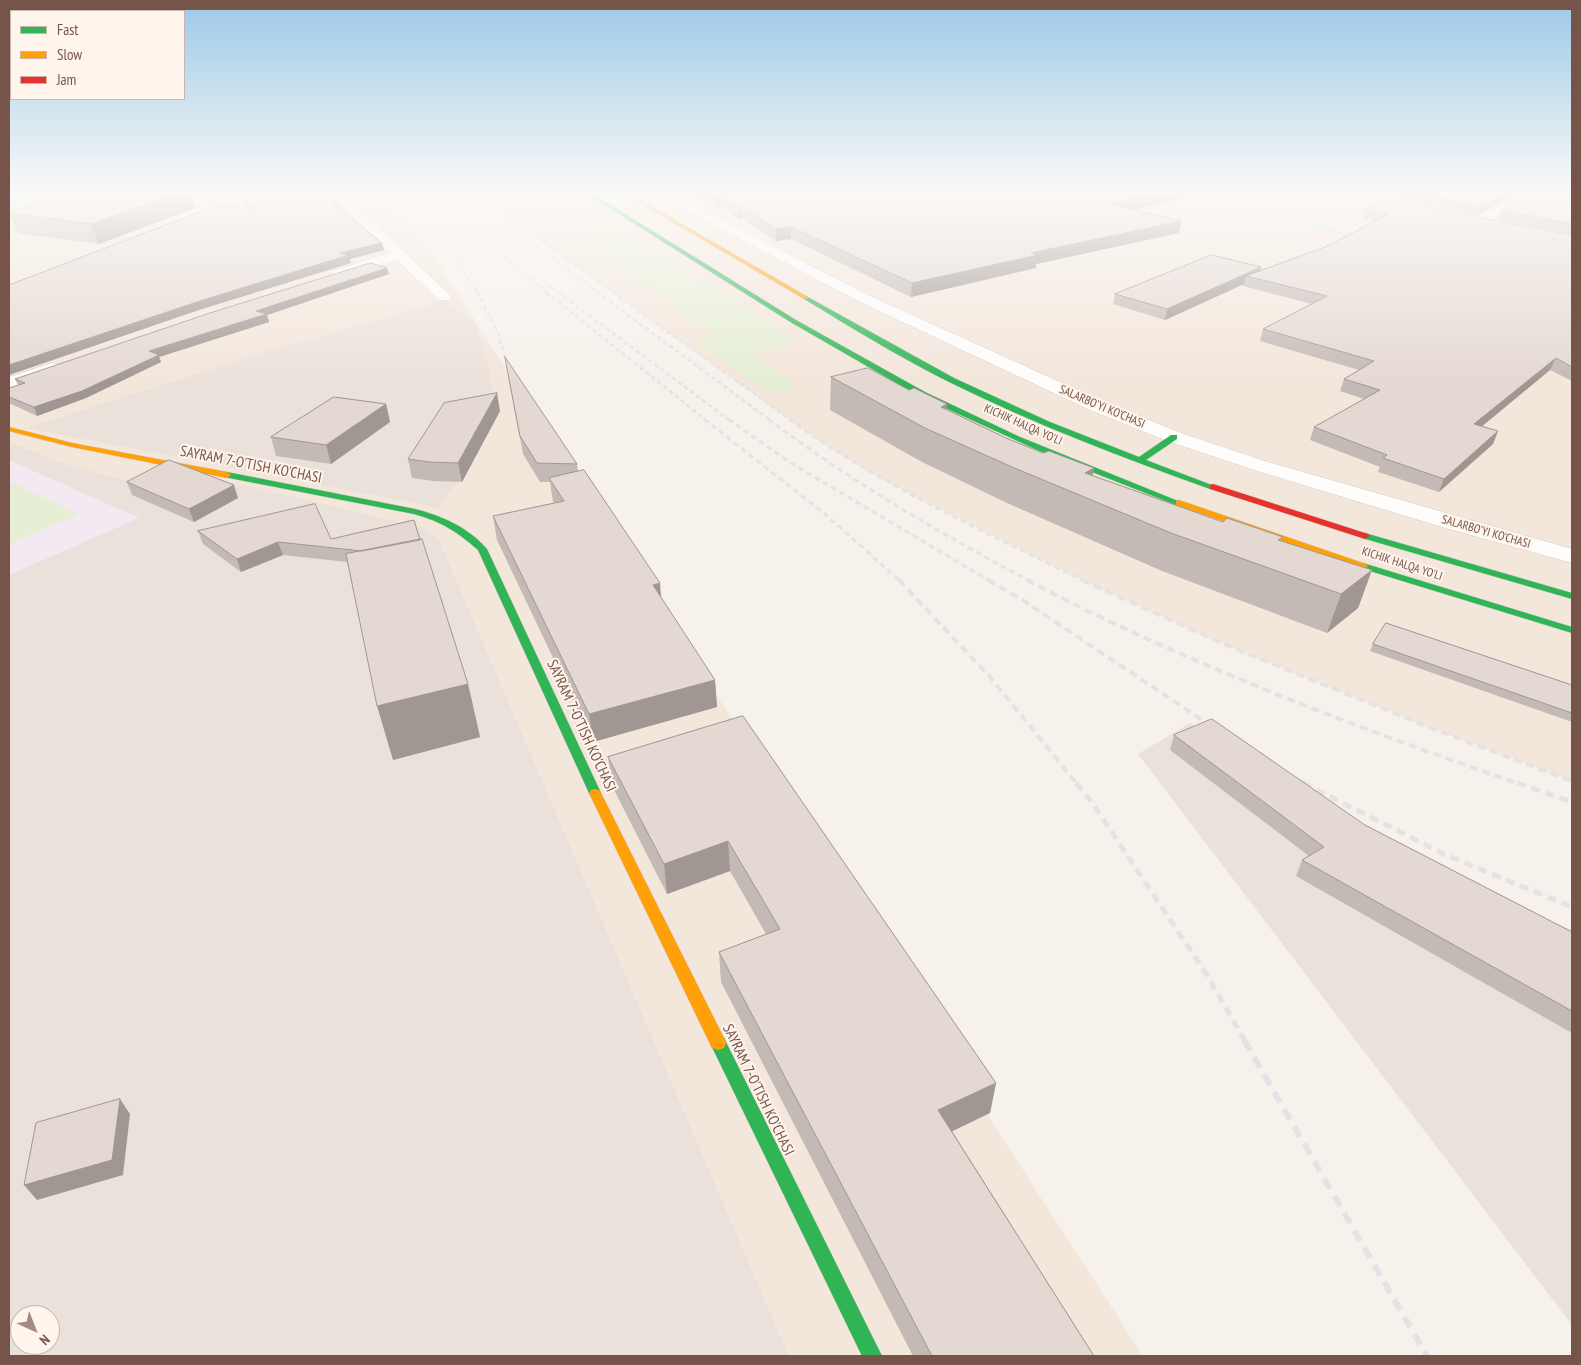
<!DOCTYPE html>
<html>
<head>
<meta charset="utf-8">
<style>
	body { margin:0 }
	#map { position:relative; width:1581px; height:1365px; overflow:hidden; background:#f7f1eb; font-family:"PT Sans Narrow",sans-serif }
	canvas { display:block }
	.frame { position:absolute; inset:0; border:10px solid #77544a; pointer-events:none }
	.legend { position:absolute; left:10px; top:10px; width:175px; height:90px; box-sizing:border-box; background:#fff5ec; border:1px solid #c9b5ab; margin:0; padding:6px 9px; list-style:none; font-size:15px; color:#77544a }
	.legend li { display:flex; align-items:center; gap:10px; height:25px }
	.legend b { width:25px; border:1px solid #c9b5ab }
	.north { position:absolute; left:10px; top:1305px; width:50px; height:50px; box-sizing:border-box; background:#fff5ec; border:1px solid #c9b5ab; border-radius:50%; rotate:136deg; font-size:14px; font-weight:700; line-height:20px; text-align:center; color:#77544a }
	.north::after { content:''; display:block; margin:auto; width:18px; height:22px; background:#a48b82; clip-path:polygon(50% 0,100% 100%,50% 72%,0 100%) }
</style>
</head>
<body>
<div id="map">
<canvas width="1581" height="1365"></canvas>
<div class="frame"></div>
<ul class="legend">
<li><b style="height:6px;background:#30b455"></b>Fast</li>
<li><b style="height:6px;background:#ff9f0a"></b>Slow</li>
<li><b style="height:6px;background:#e5322d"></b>Jam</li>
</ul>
<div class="north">N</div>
</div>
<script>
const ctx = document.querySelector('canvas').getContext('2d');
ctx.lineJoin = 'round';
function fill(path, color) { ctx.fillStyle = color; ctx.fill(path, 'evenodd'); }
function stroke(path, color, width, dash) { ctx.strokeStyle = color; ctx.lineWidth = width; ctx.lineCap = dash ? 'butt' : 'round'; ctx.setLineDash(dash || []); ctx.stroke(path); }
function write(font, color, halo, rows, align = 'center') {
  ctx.font = font + ' "PT Sans Narrow",sans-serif'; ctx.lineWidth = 4; ctx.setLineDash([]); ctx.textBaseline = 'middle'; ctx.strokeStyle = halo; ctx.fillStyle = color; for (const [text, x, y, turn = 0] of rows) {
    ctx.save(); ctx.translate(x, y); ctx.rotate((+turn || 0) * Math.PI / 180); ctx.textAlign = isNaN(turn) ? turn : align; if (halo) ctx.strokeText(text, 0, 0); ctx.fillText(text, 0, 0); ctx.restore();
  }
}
const residential = new Path2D(`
	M9,192h366l47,46 721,1118h-354l-349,-814 -299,-57 -72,-20 -60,-23z
	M473,192h1099v589l-141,-53 -205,-83 -132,-59 -211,-106 -65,-40z`);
const industrial = new Path2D(`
	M444,301l32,22 14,51 5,49 -55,85 -413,-80 238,-76z
	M9,442l60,23 72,19 34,-15 249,59 16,14 349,814h-780zM20,1315h30v30h-30z
	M1190,723l168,118 214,89v395l-434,-571z`);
const education = new Path2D(`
	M9,460l130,58 -130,57z`);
const green = new Path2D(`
	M26,192h147l32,4 -13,5 -175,24 -8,-1v-27z
	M607,222l192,120 -48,11 25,16 18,16 -21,11 -81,-57 22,-5 -100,-72 9,-2v-3l-40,-32z
	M9,481l70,33 -70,30z`);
const water = new Path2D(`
	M1197,192h10l120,35 245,76v5l-250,-79z`);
const street = new Path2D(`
	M258,192h25l-2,3 -48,10 -48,17 -6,-4 1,-3 46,-16z
	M328,192h13l108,102 3,3 -3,3h-10l-42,-40 -54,17h-10l-2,-3 2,-3 57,-18z
	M651,192h16l201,103 236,107 77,31 87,29 304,87v14l-130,-36 -188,-57 -87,-29 -77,-31 -232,-109z
	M1324,192h26l65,13 6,4 -6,4 -85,-17z
	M1526,192h16l-58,33 -5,1 -6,-4z
	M52,363l6,1 3,4 -3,4 -49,16v-11z`);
const fast = new Path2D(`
	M584,192h6l206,128 129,72 95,45 163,66 -1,2h-6l-130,-51 -127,-58 -127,-73z
	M806,296l148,82 96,44 89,35 32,-22h6v4l-31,21 71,27 -1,2h-6c-89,-32 -176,-65 -261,-107 -50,-25 -97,-54 -145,-83l-1,-1z
	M227,472l188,37c27,7 53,18 72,40l114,244 -2,3h-8l-2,-3 -111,-243c-22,-19 -36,-28 -64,-36l-190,-37v-4z
	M1365,533l207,60v6l-210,-61v-4z
	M1363,563l209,64v6l-212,-65 -2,-2 2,-2z
	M718,1036l6,2 158,318h-20l-152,-313 2,-5z`);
const slow = new Path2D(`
	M627,192l181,105 1,1 -5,1 -183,-107z
	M9,427l63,16 155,29 4,3 -4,3 -155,-31 -63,-16z
	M1179,500l187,64 2,2 -2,2h-6l-184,-63v-4z
	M595,789l4,1 2,3 123,245 2,5 -2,5 -6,2 -6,-2 -123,-255 2,-3z`);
const jam = new Path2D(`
	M1213,484l155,50 2,2 -5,3 -3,-1 -152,-49v-4z`);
const railFar5 = new Path2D(`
	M423,192l125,101
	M462,192l137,101
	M408,215l30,25
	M506,216l108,77
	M431,222l47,71
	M548,285l11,8`);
const railFar4 = new Path2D(`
	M477,292l21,41 12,41
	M546,292l160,128
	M558,292l171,128
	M597,292l173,128
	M612,292l179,128`);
const railFar3 = new Path2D(`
	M704,419l121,95 75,67
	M728,419l63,44 199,118
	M768,419c83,62 171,114 262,162
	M789,419c91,66 195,112 295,162`);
const railFar2 = new Path2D(`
	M899,580l91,97 87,107
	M988,580l36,21 193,129
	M1027,580c155,82 328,147 493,204
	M1082,580l144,65 205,83 141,53
	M1298,780l7,4`);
const railFar1 = new Path2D(`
	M1076,783l15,18 114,171 40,69
	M1303,783l143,72 126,52
	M1517,783l55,19`);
const rail = new Path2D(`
	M1244,1040l183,316`);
const wall = new Path2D(`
	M686,192h523l-75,18 45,23 -143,31v4l-125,29 -120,-58 -15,2 -34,-22h-3l-18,-12 -6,1z
	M1266,192h44l-15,6z
	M1402,192h119l-43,23 -78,-15z
	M1572,192v42l-75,-15 4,-9z
	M243,198l98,9 -2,1 43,35 2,7 -34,9 1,4 -149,46 46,-101 -3,-3z
	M195,208l-96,36 -81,-11 -9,-20z
	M1365,209l207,26v146l-22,-11 -68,56 16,5 -5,13 -54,48 -61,-20 2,-5 -70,-27 4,-13 50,-28 -24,-8 4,-12 15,-9 -99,-29 3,-12 49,-25 -69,-18 1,-2 -79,36 -52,-16 2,-10 146,-24 64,-23 50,-26 -13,-3z
	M389,274l-122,41 2,7 -110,35 2,5 -75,36 -49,18 -28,-13v-15l9,-3 -3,-6z
	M508,374l69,90 1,8 137,208 2,27 -124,35 -96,-202 -4,-24 61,-13 -1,-1 -3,-20h-10l-17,-28z
	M831,377l78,13 38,14 -1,5 60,29 86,37 131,47 58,19 91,29 -14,38 -31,25 -165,-62 -155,-68 -85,-41 -92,-52z
	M386,404l4,18 -59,42 -55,-8 -5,-19z
	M500,411l-38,71 -29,-1 -21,-3 -4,-19z
	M127,482l111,16 -44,24 -62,-27z
	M414,520l54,164 12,53 -87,23 -46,-198 -64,-7 -42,17 -38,-28 -5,-13 133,8z
	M1373,644l199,41v37l-202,-71z
	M743,716l253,367 -6,30 -38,18 142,225h-181l-192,-374 -2,-30 47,-18 -36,-63 -63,23 -55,-108 -4,-29z
	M1174,735l191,90 207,107v101l-276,-157 6,-16 7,-4 -139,-106z`);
const shadedWall = new Path2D(`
	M180,192h10l5,16 -96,36 -8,-20z
	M234,192h15l-14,4z
	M1161,192h48l-101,24 2,-12z
	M1297,192h13l-15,6z
	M1507,192h14l-43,23 3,-9z
	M721,195v12l-6,1 -1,-12z
	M339,200l2,7 -8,2 -2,-7z
	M741,206l1,13h-3v-12z
	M1181,221l-2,12 -143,31v4l-125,29 1,-14 119,-30z
	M791,227v12l-15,2v-12z
	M382,243l2,7 -34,9 1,4 -149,46 -193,66v-10l331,-112z
	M1261,267l-2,10 -13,-1 -2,8 -79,36 2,-11z
	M387,268l2,6 -122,41 2,7 -110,35 2,5 -75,36 -49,18 -3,-9 115,-56 107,-40z
	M1556,358l-6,12 -81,67 5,-13z
	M497,393l3,18 -38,71 -4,-19z
	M386,404l4,18 -59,42 -5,-19z
	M947,404l-3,32 -3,-29z
	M1498,431l-5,13 -54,48 5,-13z
	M1094,468l-6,31 -3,-26z
	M234,485l4,13 -44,24 -5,-13z
	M278,542l5,13 -42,17 -4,-13z
	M1372,570l-14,38 -31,25 14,-39z
	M660,583l2,26 -9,-24z
	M715,680l2,27 -124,35 -4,-28z
	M468,684l12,53 -87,23 -16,-54z
	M728,841l2,30 -63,23 -3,-30z
	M996,1083l-6,30 -56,27 4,-30z
	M120,1099l10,15 -7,61 -86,25 -13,-15z`);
const building = new Path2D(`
	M78,192h102l-89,32 -82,-11z
	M269,192h62l8,8 -8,2 51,41 -42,10 9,2 -149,46 -191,64v-80l209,-80 36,4 -11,-11z
	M707,192h454l-51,12 71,17 -150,32 7,2 -126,28 -121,-56 -15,2 -35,-23 -2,1 -18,-12 -7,1z
	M1412,192h95l-26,14z
	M1532,192h40v32l-71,-14z
	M1385,199l187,36v132l-16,-9 -82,66 24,7 -54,48 -61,-21 4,-3 -73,-28 66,-37 -36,-11 30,-18 -111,-32 64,-33 -81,-20 79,-29 64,-33 -24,-5z
	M1212,255l49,12 -94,42 -52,-15z
	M371,263l16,5 -131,43 11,3 -118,37 10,4 -77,36 -48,16 -25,-10v-9l16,-5 -10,-4 198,-67z
	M505,357l72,107 -40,-1 -17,-27z
	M868,368l41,22 5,-2 33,16 -6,3 65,31 37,15 6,-2 45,17 -9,5 138,49 4,-4 56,19 -5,3 94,30 -31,24 -170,-61 -159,-66 -87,-39 -94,-51z
	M497,393l-39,70 -29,-1 -21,-3 36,-56z
	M334,397l52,7 -60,41 -55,-8z
	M169,460l65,25 -45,24 -62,-27z
	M584,470l76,113 -7,2 62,95 -126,34 -96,-198 71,-15 -15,-23z
	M315,504l16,35 83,-19 6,20 -58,11 -84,-9 -41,17 -39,-28z
	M422,539l46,145 -91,22 -31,-152z
	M1386,623l186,62v28l-199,-69z
	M743,716l253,367 -58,27 156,246h-162l-213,-404 61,-23 -52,-88 -64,23 -56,-107z
	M1212,719l153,106 207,107v79l-270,-151 22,-13 -150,-112z
	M120,1099l-8,61 -88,25 12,-62z`);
const farStreetnames = [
	["SALARBO'YI KO'CHASI",1102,407,23],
	["KICHIK HALQA YO'LI",1023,425,24],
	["SALARBO'YI KO'CHASI",1486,532,16],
	["KICHIK HALQA YO'LI",1402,564,18]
];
const streetNames = [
	["SAYRAM 7-O'TISH KO'CHASI",251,465,11],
	["SAYRAM 7-O'TISH KO'CHASI",581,726,65],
	["SAYRAM 7-O'TISH KO'CHASI",758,1090,64]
];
fill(residential, '#f3e6db');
fill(industrial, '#ebe1db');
fill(education, '#f2e9f3');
fill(green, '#e6eed5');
fill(water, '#cce9e8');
stroke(street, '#d6cdc8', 1);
stroke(fast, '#d7ccc7', 1);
stroke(slow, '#d7ccc7', 1);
stroke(jam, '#d7ccc7', 1);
fill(street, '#fefdfc');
fill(fast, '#30b455');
fill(slow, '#ff9f0a');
fill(jam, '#e5322d');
stroke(railFar5, '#e4e2e5', 2, [4, 2.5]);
stroke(railFar4, '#e4e2e5', 2.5, [4.5, 3]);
stroke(railFar3, '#e4e2e5', 3, [5.5, 4]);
stroke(railFar2, '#e4e2e5', 4, [8, 5]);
stroke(railFar1, '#e4e2e5', 5, [9, 6]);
stroke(rail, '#e4e2e5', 6, [12, 8]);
fill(wall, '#c4bab5');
fill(shadedWall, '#a09793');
fill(building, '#e4d8d2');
stroke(building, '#a09793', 1);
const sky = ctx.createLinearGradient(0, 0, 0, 384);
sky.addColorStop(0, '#9dc9e8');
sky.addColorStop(0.5, '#fbf9f6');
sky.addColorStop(1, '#fbf9f600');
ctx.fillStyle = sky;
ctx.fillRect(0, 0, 1581, 384);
write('12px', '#77544a', '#fff5ec', farStreetnames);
write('15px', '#77544a', '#fff5ec', streetNames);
</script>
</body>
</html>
